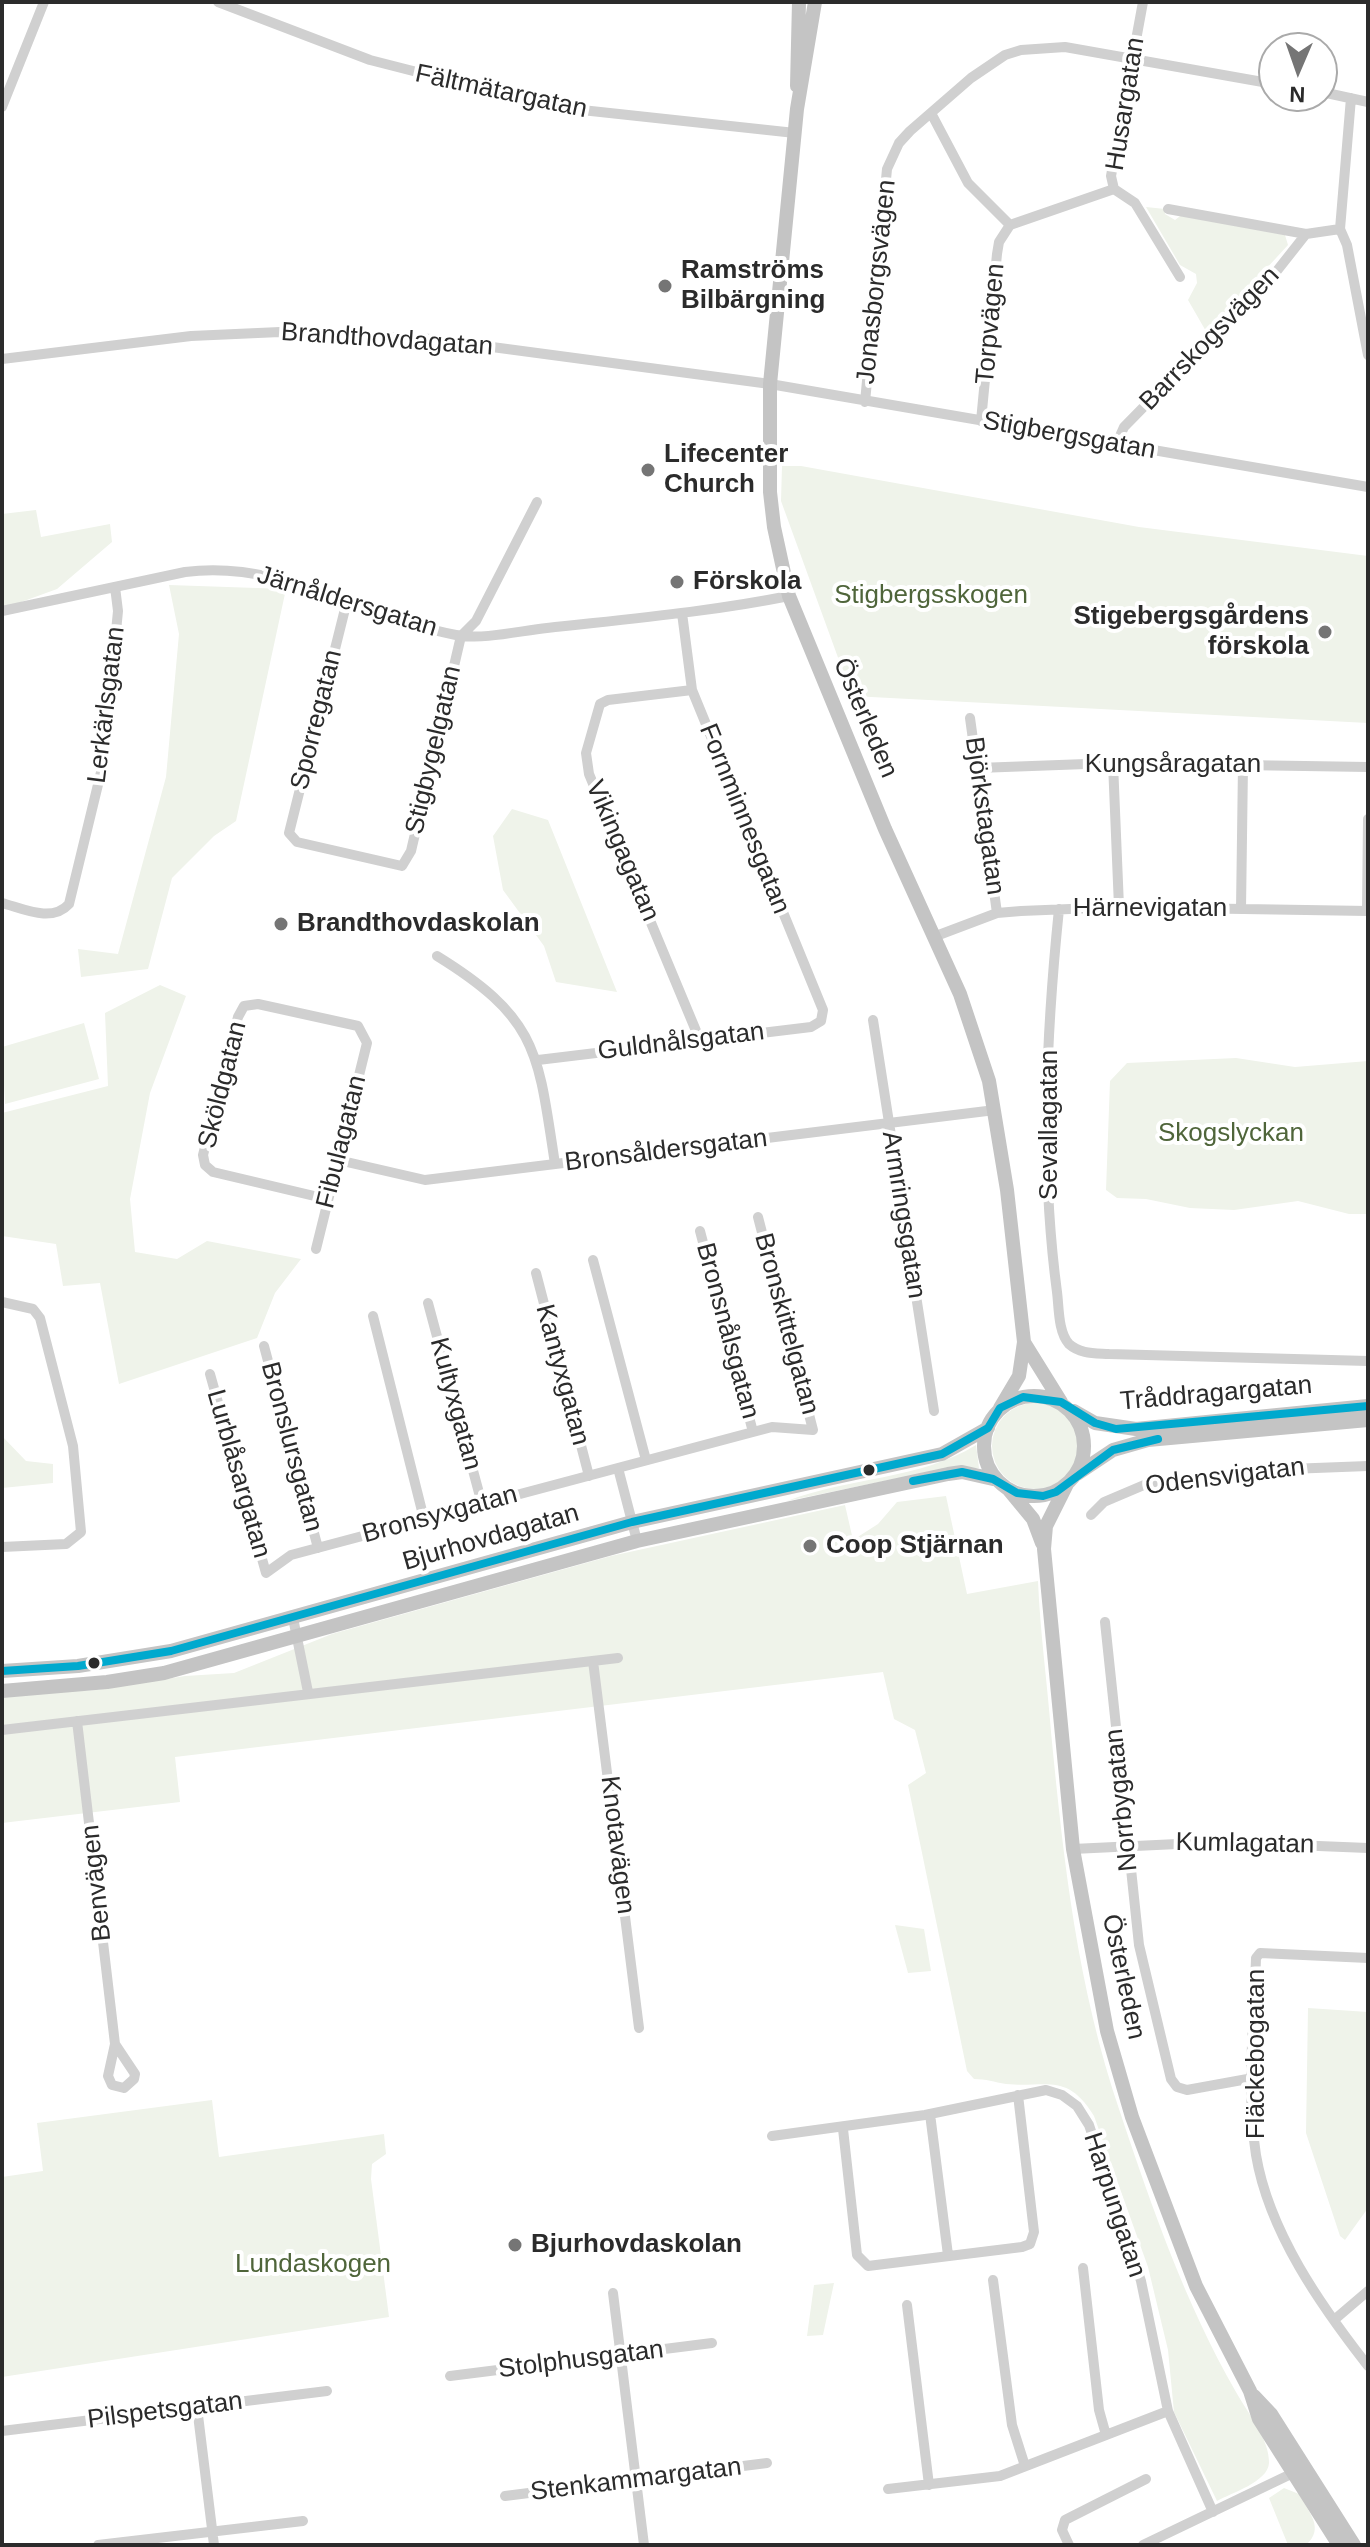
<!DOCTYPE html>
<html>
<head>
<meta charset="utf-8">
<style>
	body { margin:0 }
	#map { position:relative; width:1370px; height:2547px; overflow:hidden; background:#fff; font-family:Helvetica,sans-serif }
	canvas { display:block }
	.frame { position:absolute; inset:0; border:4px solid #2b2b2b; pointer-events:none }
	.north { position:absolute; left:1258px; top:32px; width:80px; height:80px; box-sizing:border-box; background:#fff; border:2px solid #aaa; border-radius:50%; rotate:182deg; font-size:22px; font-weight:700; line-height:32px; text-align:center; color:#2b2b2b }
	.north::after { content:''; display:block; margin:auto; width:28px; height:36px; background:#757575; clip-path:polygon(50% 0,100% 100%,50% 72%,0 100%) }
</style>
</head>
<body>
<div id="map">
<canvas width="1370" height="2547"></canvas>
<div class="frame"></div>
<div class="north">N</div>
</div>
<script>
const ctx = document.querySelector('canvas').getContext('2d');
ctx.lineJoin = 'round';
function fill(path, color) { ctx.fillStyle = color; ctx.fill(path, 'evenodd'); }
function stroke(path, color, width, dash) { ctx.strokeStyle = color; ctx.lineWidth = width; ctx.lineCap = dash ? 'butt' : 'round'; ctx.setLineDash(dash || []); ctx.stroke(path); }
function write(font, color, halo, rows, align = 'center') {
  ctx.font = font + ' Helvetica,sans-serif'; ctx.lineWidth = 8; ctx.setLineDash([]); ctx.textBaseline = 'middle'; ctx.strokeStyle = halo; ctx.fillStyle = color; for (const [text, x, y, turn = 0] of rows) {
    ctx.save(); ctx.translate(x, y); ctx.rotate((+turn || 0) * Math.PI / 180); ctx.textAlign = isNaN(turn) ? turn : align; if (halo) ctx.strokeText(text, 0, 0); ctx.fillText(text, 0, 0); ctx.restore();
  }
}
const green = new Path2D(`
	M1146,207l19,2v5l10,6 9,-7 101,22 3,10 -81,88 -19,-33 9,-17 -1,-9 -16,-9z
	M782,466h19l338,61 229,29v167l-516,-27 -71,-195z
	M36,510l5,27 69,-13 2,18 -55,47 -55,20v-95z
	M169,585l117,4 -50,232 -22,15 -42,42 -24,91 -67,8 -3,-28 40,5 48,-177 13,-143z
	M512,809l36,11 69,172 -61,-10 -12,-36 -41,-56 -10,-54z
	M160,985l26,11 -36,97 -20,106 5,53 42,7 30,-18 94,18 -26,34 -18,45 -138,46 -19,-101 -37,3 -7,-42 -54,-8v-123l106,-27 -3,-73z
	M84,1023l15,56 -94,25 -3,-57z
	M1236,1058l59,9 73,-6v153h-19l-51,-13 -64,9 -44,-2 -44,-9 -29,-1 -11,-8 4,-109 17,-18z
	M992 1446a43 43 0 1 1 86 0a43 43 0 1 1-86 0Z
	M2,1436l24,25 27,3v19l-51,5z
	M976,1445l3,23 -46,3 -146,30c62,-24 132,-21 189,-56z
	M946,1496l21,98 71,-13c2,50 9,100 13,151 13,133 26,253 69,380 32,96 66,193 116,280 11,20 34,48 33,71 -1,19 -38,30 -52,38l-43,-89 -6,-62 -20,-83 -54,-151c-27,-44 -47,-28 -88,-32 -12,-2 -20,-5 -32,-5l-7,-8 -59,-286 18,-12 -11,-43 -21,-11 -11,-47 -708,85 5,45 -178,21v-128l94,-5 89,-14 49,-3 98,-39 279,-78 234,-51 8,35 25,-16 19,-22z
	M895,1925l29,4 7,42 -23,2z
	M1308,2008l60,4v196l-23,32 -5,-4 -34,-103z
	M212,2100l7,57 165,-23 2,20 -14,10 -1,15 18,138 -387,60v-200l41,-6 -6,-48z
	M834,2283l-11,52 -16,1 7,-51z
	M1284,2488l15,6c10,19 26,34 7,51h-18l-19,-47z`);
const minor = new Path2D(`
	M218,2l152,58 184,47 241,26
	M1143,2l-32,174 3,13 21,14 45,74
	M1322,92l46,10
	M1351,98l-11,131 7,16 21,110
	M2,107l42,-105
	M931,113l37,70 42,42 -11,17 -2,12 -16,167
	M1168,209l138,25 34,-5
	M1010,225l104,-36
	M2,359l189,-23 89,-4 152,7 338,45 598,103
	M865,402l22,-233 12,-26 11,-12 61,-53 34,-23 16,-5 44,-3 209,37
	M1116,445l8,-18 152,-155 30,-38
	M347,601l-58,232 8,9 105,24 9,-15 50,-215 15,-15 61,-119
	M2,611l183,-39c98,-13 178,46 271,63 28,5 63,-4 91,-7 81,-9 162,-16 242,-32
	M692,690l-84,10 -8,4 -14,49 3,21 110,264
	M970,718l27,195
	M1113,763l6,144
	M978,768l135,-5 255,4
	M2,903c22,6 50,20 67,1l34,-140 15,-153 -3,-24
	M1059,909c-13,127 -19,256 -2,383 2,15 1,40 12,52 11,10 26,9 40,10l259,7
	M1241,909l2,-144
	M1367,911l1,-92
	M936,936l61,-23 24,-2 98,-4 249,4
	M437,956c102,63 101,97 118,208
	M873,1020l61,391
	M538,1060l273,-33 10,-6 2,-11 -131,-320 -10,-77
	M338,1160l87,20 570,-70
	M700,1231l53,201
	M316,1249l51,-206 -9,-17 -100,-22 -14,2 -6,11 -35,138 2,10 8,7 114,27
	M593,1260l53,200
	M536,1273l53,203
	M2,1302l31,7 7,9 33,128 8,86 -15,12 -64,3
	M428,1303l54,201
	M373,1316l51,203
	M264,1346l54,202
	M210,1374l56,199 25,-18 462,-123 19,-5 41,3 -55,-213
	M618,1468l19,73
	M1091,1515l13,-13 40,-17 119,-15 105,-4
	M293,1618l15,74
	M1105,1622l34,323 32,134 6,8 10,3 66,-12
	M593,1661l46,367
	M77,1721l38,323 20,30 -1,5 -10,9 -12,-3 -4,-9 7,-32
	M2,1730l616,-72
	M1073,1849l146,-7 149,6
	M1368,1958l-108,-5 -4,5c-2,64 -10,134 0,197 13,77 65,151 112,211
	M930,2114l18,141
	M843,2129l14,126 11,11 154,-19 8,-3 4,-12 -16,-137
	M772,2136l153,-21 121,-25 16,5 15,11 12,19 52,156 27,130 45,101
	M1083,2268l16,142 7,25
	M993,2280l19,145 13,41
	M613,2293l31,252
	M907,2305l22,180
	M1334,2320l34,-29
	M450,2376l262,-33
	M197,2407l17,138
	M2,2431l325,-40
	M888,2489l112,-13 168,-65
	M505,2496l262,-33
	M98,2545l205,-24
	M1069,2545l-7,-15 3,-10 81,-41
	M1143,2545l148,-71`);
const major = new Path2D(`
	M815,2l-18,107 -27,275v108l4,35 15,69 96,233 75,165 29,87 18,109 17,152 -5,34 -19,32
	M797,86l2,-84
	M1025,1344l36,58
	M984 1446a50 50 0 1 1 100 0a50 50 0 1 1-100 0Z
	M1074,1411l21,12 41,6 232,-23
	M1077,1474l36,-24 35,-10 220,-20
	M1067,1484l-21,42 -2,23 29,300 34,182 25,86 64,169 54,105 9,28 80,126
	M1009,1490l24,29 9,24
	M2,1671l76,-5 93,-15 461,-129 310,-68 46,-26
	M2,1691l105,-9 57,-9 473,-132 311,-67 14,-2 31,7
	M1254,2396l17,18 83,131`);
const bus1 = new Path2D(`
	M913,1481l49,-9 31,7 24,14 26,3 13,-4 57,-42 45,-11
	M2,1671l76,-5 93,-15 461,-129 310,-68 46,-26 12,-20 23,-11 38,5 34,21 21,6 252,-23`);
const markers = [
	[665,286,8,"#757575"],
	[648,470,8,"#757575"],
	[677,582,8,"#757575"],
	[1325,632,8,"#757575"],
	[281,924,8,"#757575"],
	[869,1470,7,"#2b2b2b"],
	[810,1546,8,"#757575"],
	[94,1663,7,"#2b2b2b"],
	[515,2245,8,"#757575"]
];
const streetNames = [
	["Fältmätargatan",501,92,12],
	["Husargatan",1126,104,-81],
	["Jonasborgsvägen",877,282,-84],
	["Torpvägen",991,324,-85],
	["Barrskogsvägen",1210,339,-46],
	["Brandthovdagatan",387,340,4],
	["Stigbergsgatan",1069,436,10],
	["Järnåldersgatan",347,602,17],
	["Lerkärlsgatan",107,705,-83],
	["Österleden",865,718,67],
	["Sporregatan",317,720,-76],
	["Stigbygelgatan",434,750,-77],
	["Kungsåragatan",1173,765],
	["Björkstagatan",984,816,82],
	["Fornminnesgatan",744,819,68],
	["Vikingagatan",622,851,67],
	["Härnevigatan",1150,909],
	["Guldnålsgatan",681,1042,-7],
	["Sköldgatan",223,1085,-76],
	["Sevallagatan",1050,1125,-90],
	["Fibulagatan",342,1142,-76],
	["Bronsåldersgatan",666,1151,-7],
	["Armringsgatan",903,1215,81],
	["Bronskittelgatan",786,1324,75],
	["Bronsnålsgatan",727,1331,75],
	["Kantyxgatan",562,1375,75],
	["Tråddragargatan",1216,1394,-5],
	["Kultyxgatan",455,1404,75],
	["Bronslursgatan",291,1447,75],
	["Lurblåsargatan",238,1474,74],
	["Odensvigatan",1225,1477,-7],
	["Bronsyxgatan",440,1515,-15],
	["Bjurhovdagatan",491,1538,-16],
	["Norrbygatan",1122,1800,-96],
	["Kumlagatan",1245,1844,1],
	["Knotavägen",617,1845,83],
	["Benvägen",97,1883,-96],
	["Österleden",1123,1977,78],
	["Fläckebogatan",1257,2054,-90],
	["Harpungatan",1114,2205,72],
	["Stolphusgatan",581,2360,-7],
	["Pilspetsgatan",165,2411,-7],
	["Stenkammargatan",636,2480,-7]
];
const poiNames = [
	["Ramströms",681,271],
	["Bilbärgning",681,301],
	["Lifecenter",664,455],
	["Church",664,485],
	["Förskola",693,582],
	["Stigebergsgårdens",1309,617,"right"],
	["förskola",1309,647,"right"],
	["Brandthovdaskolan",297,924],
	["Coop Stjärnan",826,1546],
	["Bjurhovdaskolan",531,2245]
];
const parkNames = [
	["Stigbergsskogen",931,596],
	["Skogslyckan",1231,1134],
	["Lundaskogen",313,2265]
];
fill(green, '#eff3ea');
stroke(minor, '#d0d0d0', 10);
stroke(major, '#c4c4c4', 14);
stroke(bus1, '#00a9ce', 8);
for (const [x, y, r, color] of markers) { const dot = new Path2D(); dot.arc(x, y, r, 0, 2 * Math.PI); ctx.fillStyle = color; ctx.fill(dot); stroke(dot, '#fff', 3); }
write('26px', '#2b2b2b', '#fff', streetNames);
write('bold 26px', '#2b2b2b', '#fff', poiNames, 'left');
write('26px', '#4f653a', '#fff', parkNames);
</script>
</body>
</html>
